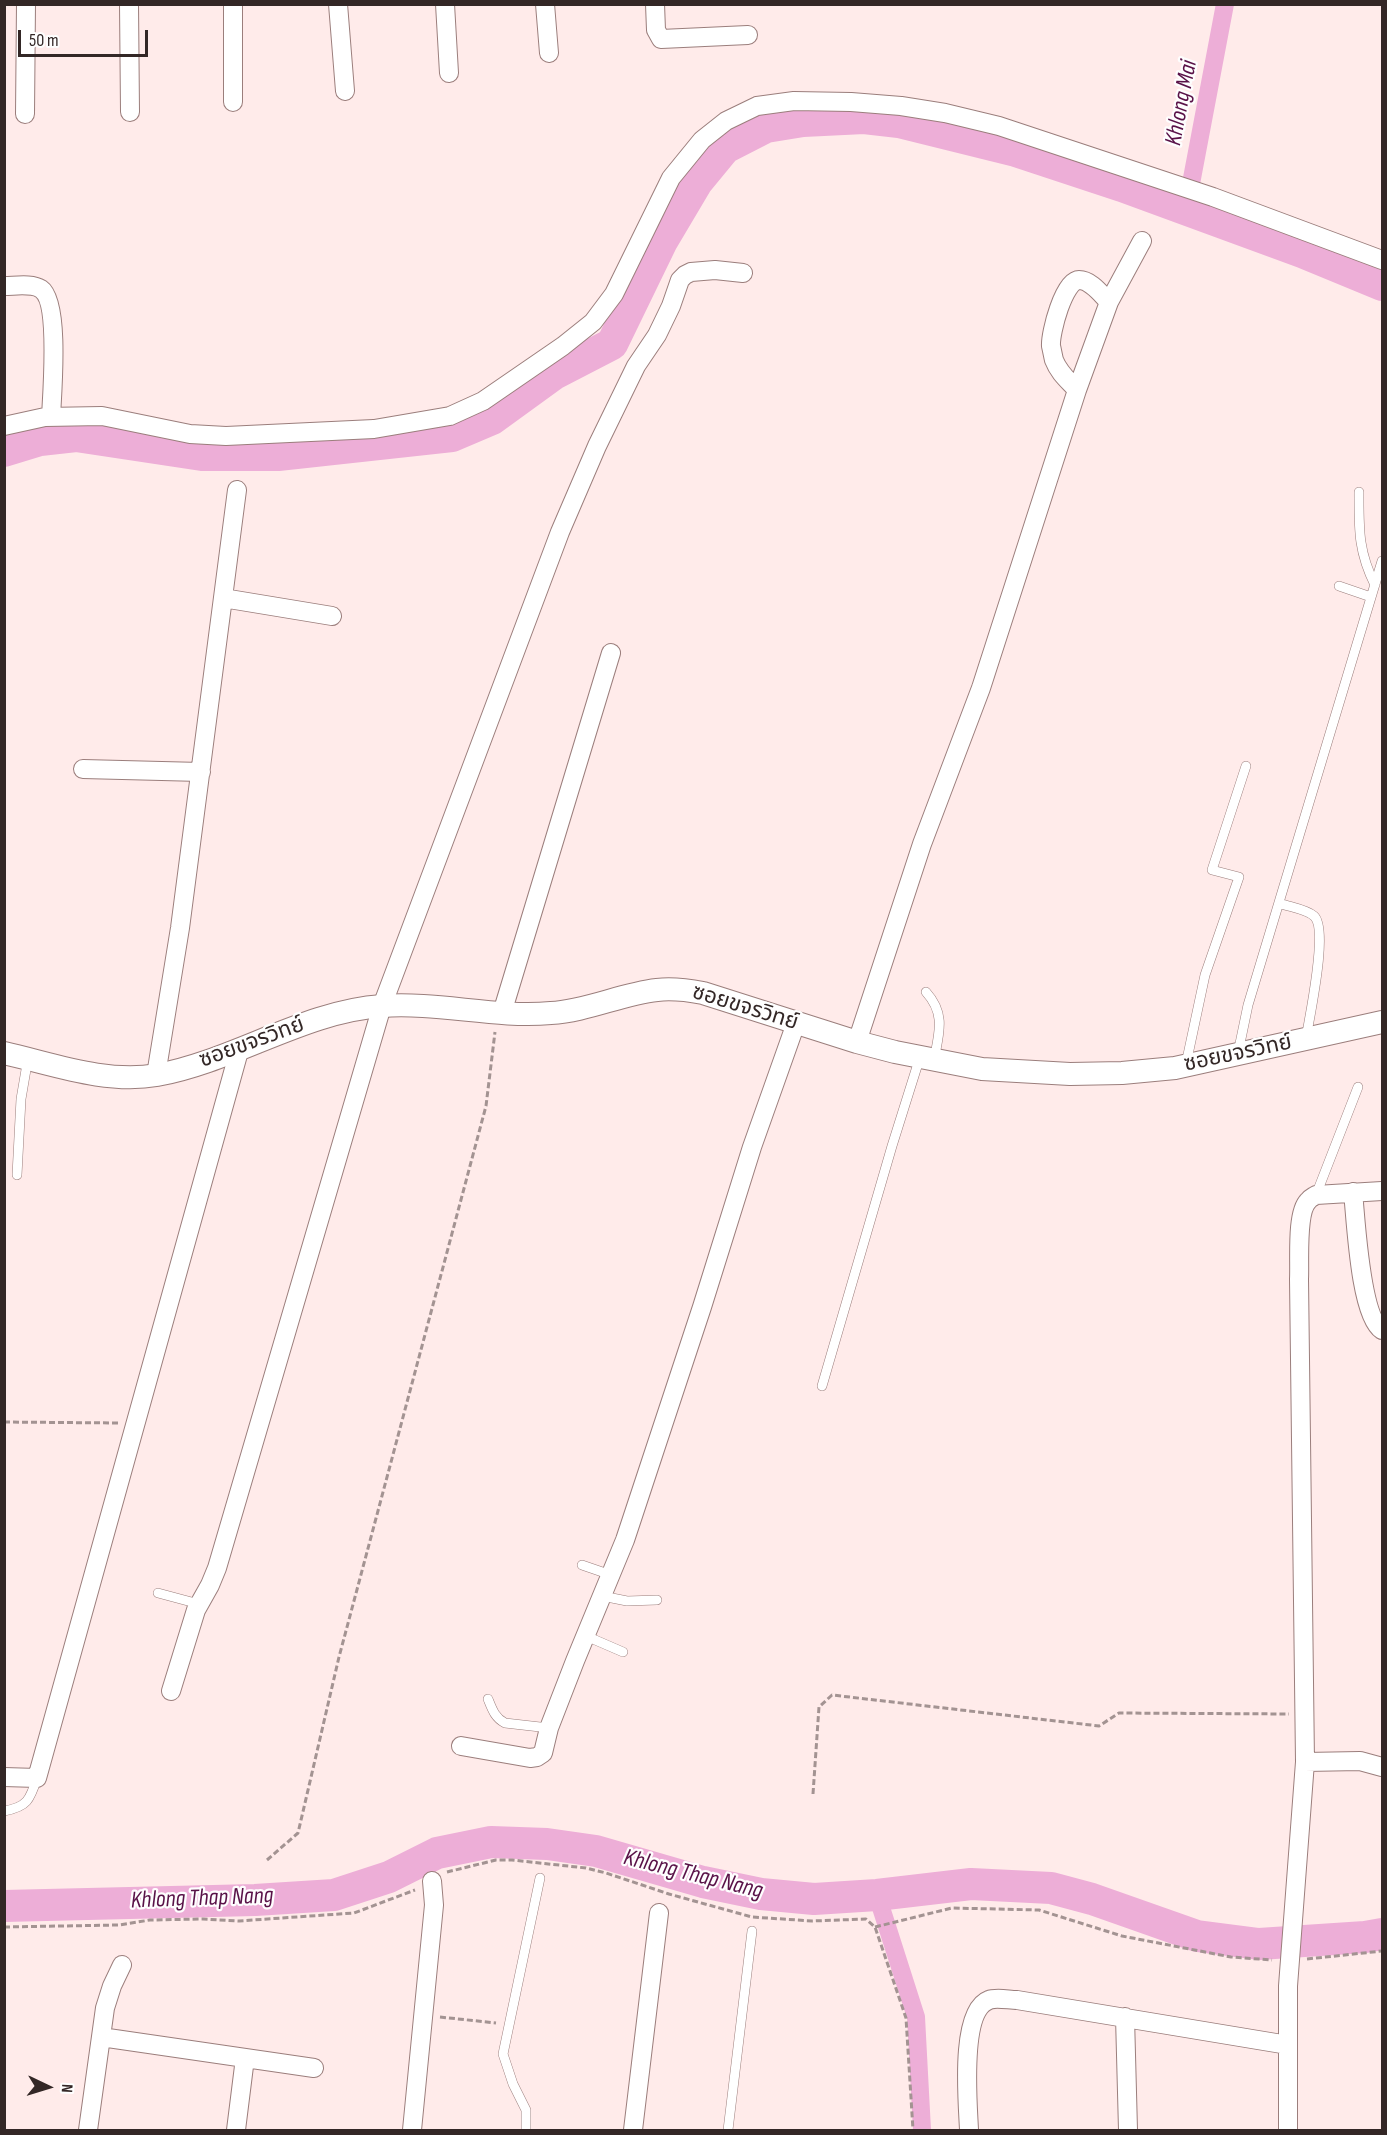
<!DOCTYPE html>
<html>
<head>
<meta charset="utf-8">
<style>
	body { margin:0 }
	#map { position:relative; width:1387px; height:2135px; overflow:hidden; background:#ffebea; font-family:"Sofia Sans Condensed",sans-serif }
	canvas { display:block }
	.frame { position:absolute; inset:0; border:6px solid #332726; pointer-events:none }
	.north { position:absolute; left:18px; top:2057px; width:60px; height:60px; -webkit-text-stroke:4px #fefefe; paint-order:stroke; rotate:94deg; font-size:16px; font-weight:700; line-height:24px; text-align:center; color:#332726 }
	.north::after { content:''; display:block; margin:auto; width:21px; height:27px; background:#332726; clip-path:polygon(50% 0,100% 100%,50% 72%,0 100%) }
	.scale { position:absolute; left:18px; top:30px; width:130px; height:27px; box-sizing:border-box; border:3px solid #332726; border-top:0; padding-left:8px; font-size:18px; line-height:21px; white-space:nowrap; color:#332726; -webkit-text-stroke:4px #fefefe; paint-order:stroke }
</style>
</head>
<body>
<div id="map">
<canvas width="1387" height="2135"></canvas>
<div class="frame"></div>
<div class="north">N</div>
<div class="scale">50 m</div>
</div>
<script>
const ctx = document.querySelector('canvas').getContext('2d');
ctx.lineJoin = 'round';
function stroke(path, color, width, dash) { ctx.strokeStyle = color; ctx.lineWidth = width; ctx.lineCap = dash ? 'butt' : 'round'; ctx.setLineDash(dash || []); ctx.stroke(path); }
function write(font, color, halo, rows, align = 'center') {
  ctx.font = font + ' "Sofia Sans Condensed","Noto Sans Thai",sans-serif'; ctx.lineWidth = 4.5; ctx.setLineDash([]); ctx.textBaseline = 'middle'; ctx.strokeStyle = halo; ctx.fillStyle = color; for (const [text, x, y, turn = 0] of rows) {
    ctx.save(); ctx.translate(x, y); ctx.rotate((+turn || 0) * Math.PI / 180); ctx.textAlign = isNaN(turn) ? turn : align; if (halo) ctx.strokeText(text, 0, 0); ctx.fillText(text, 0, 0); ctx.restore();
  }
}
const canal = new Path2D(`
	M1186,210l39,-206
	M877,1895l39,122 6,113`);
const river = new Path2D(`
	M4,451l36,-11 36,-4 126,19h76l174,-19 40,-17 62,-45 58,-30 50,-103 35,-59 28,-34 41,-21 37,-6 61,-3 35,4 117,29 106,35 180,66 80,33
	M4,1906l251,-6 79,-5 55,-18 48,-24 54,-11 56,2 49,7 107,31 58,12 53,5 63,-4 94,-11 80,4 41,11 105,37 62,8 106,-7 17,-3`);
const path = new Path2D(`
	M4,1422l114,1
	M813,1794l6,-87 13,-12 267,31 20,-13 170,1
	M267,1860l31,-27 41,-176 147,-551 9,-74
	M447,1872l49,-12h16l74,8 20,5 63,21 83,23 60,4 54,-2 9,8 31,91 7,112
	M4,1927l115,-2 31,-5 53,-1 36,2 115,-8 61,-23
	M875,1927l77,-19 87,2 83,26 109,21 41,3
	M1307,1959l75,-8
	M440,2017l56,6`);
const service = new Path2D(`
	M1359,492c0,37 -1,59 16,93
	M1339,586l32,11
	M1279,903c10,4 27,6 35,13 15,13 -5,102 -8,123
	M926,992c20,22 13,41 8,68
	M1238,1053l10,-48 134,-444
	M1186,1064l19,-89 34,-98 -27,-7 34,-104
	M17,1175l4,-76 7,-41
	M1316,1195l42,-108
	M822,1386l70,-240 28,-89
	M582,1565l29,10
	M158,1593l41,11
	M602,1596l25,5 30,-1
	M586,1636l37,16
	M488,1699c4,10 7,19 17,24l44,5
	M4,1811c23,-4 26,-11 33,-33
	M526,2130v-20l-13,-26 -10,-30 37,-176
	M728,2130l24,-199`);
const minor = new Path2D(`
	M129,4l1,108
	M233,4v98
	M338,4l7,87
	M445,4l4,69
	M545,4l4,49
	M655,4l1,26 5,9 87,-4
	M25,114l1,-110
	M4,286c11,0 28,-3 37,3 19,13 11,105 10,128
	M1077,390c-9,-10 -18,-17 -23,-30 -1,-4 -2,-10 -3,-14 -1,-13 13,-66 28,-66 12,0 22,14 30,22
	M4,426l41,-9 57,-1 88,18 36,2 148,-7 76,-13 33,-15 80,-55 30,-24 21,-28 57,-116 31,-38 24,-19 31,-15 37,-5 57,1 50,4 44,7 54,13 214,71 169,63
	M223,598l109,18
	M83,769l118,3
	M502,1013l109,-360
	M857,1042l65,-198 59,-156 96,-298 32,-88 33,-61
	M156,1075l24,-147 57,-438
	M1353,1192c3,28 7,124 29,138
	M171,1691l25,-81 14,-25 7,-17 165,-562 178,-474 37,-86 39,-80 21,-31 14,-29 9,-26 5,-5 6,-3 24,-2 28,3
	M461,1746l69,12 7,-1 6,-4 6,-25 26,-67 50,-121 77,-233 50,-160 44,-124
	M1305,1762l55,-1 22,6
	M4,1777l33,1 202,-727
	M1125,2017l3,113
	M101,2037l213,31
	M88,2130l17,-122 7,-22 10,-21
	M236,2130l9,-72
	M412,2130l22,-225 -2,-24
	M633,2130l26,-217
	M969,2130c-1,-26 -10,-119 20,-130 7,-3 20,0 28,0l271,45
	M1288,2130v-144l17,-224 -6,-483c1,-18 -3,-66 9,-78 2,-3 5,-4 8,-6l66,-4`);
const tertiary = new Path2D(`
	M4,1053c49,11 102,31 153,22 77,-14 148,-64 225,-69 56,-4 113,12 169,7 36,-2 70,-19 106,-23 16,-2 30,0 46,3l154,49 38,10 87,17 88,5 52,-1 53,-5 207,-46`);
const streetNames = [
	["ซอยขจรวิทย์",745,1008,17],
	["ซอยขจรวิทย์",252,1043,-20],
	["ซอยขจรวิทย์",1238,1054,-12]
];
const waterNames = [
	["Khlong Mai",1182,103,-79],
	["Khlong Thap Nang",693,1875,14],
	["Khlong Thap Nang",202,1899,-2]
];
stroke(canal, '#edaed7', 18);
stroke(river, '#edaed7', 32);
stroke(service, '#9b7e7c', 10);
stroke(minor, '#9b7e7c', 20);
stroke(tertiary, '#9b7e7c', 24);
stroke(path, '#a39392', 3, [6, 3]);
stroke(service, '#fff', 9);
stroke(minor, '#fff', 18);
stroke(tertiary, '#fff', 22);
write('22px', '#332726', '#fefefe', streetNames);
write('italic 24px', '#591248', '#fefefe', waterNames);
</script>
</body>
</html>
